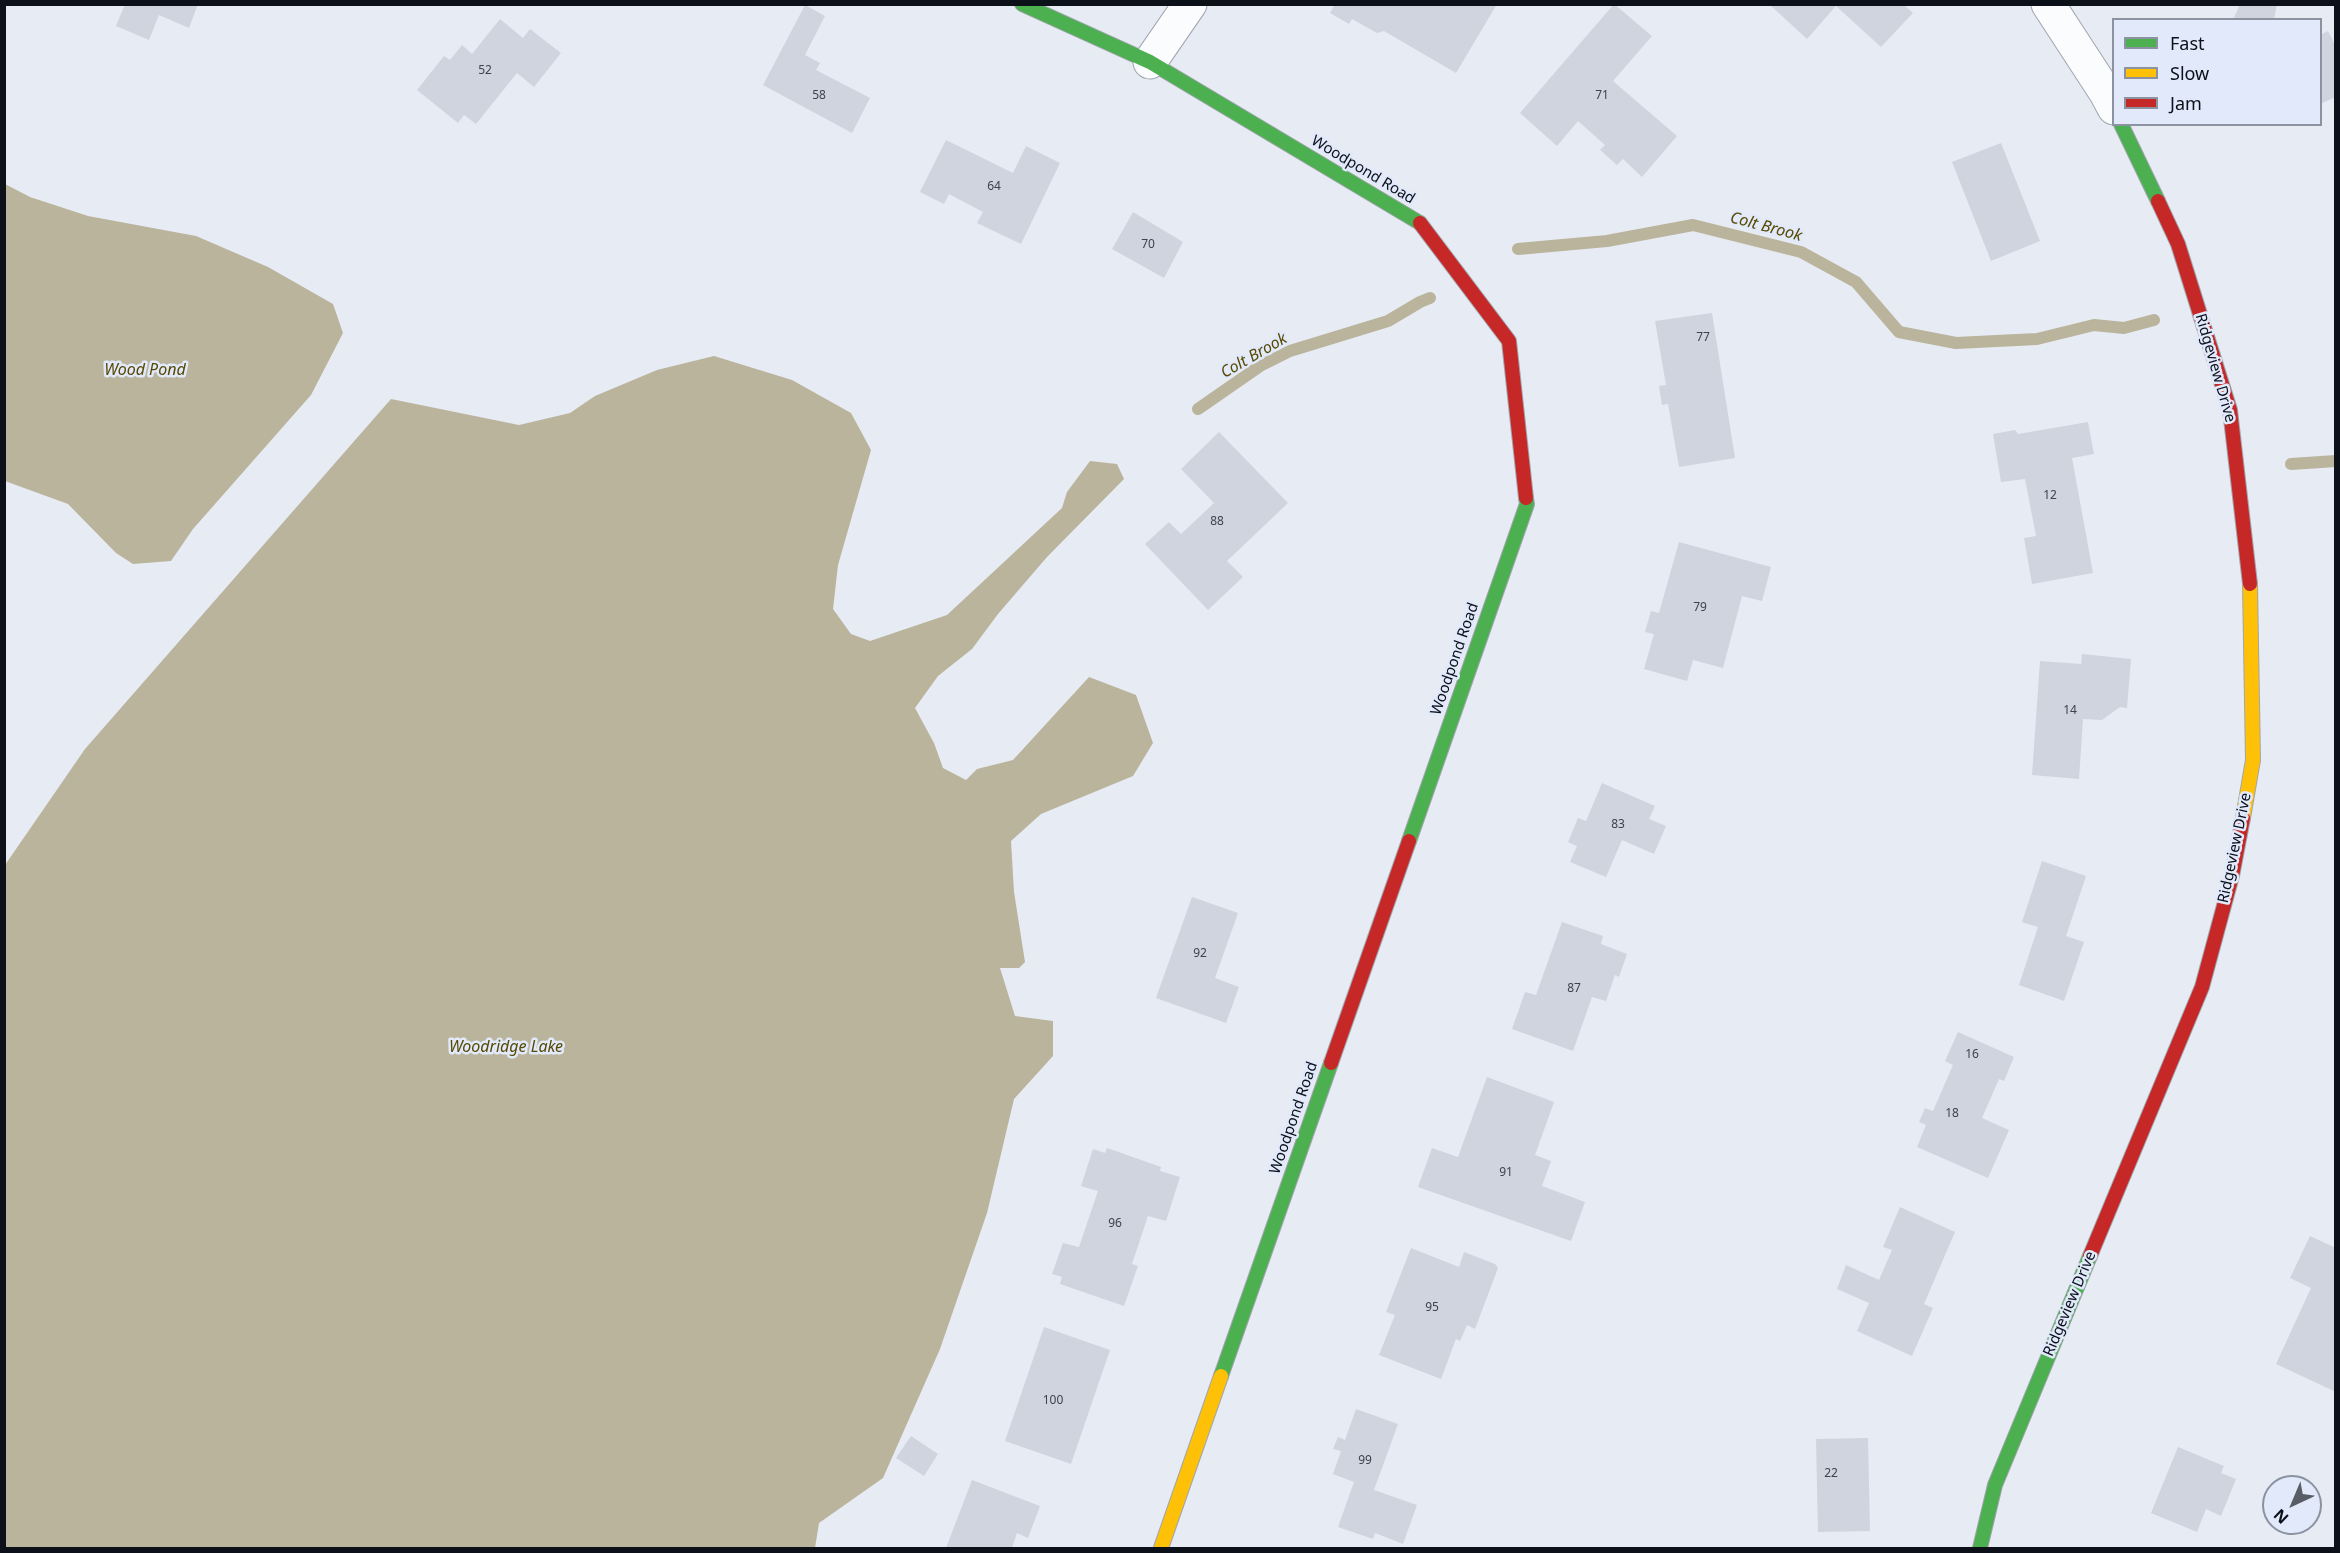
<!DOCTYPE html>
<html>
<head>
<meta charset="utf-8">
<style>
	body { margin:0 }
	#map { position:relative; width:2340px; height:1553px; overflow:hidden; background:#e7ebf4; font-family:"Noto Sans",sans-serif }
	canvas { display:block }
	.frame { position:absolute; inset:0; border:6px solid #0b1019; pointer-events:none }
	.legend { position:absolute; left:2112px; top:18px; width:210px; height:108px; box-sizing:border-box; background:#e1e9fa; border:2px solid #8b92a0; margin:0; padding:8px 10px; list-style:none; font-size:18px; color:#0b1019 }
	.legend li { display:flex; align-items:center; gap:12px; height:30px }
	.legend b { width:30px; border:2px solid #8b92a0 }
	.north { position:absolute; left:2262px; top:1475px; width:60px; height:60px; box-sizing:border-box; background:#e1e9fa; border:2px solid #8b92a0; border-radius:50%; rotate:224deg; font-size:16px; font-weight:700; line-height:24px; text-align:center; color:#0b1019 }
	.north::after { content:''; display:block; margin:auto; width:21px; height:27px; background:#585d66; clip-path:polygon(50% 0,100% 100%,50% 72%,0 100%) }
</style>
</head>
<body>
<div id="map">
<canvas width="2340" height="1553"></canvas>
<div class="frame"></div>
<ul class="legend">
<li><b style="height:8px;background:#4caf50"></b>Fast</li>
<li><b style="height:8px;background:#ffc107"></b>Slow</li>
<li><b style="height:8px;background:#c62828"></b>Jam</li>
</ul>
<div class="north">N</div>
</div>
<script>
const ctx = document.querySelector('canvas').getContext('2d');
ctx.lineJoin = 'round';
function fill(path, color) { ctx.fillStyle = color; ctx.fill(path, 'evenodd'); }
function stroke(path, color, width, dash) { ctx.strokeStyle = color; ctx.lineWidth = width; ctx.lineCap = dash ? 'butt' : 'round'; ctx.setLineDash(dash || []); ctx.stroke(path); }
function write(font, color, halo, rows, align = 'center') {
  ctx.font = font + ' "Noto Sans",sans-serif'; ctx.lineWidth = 5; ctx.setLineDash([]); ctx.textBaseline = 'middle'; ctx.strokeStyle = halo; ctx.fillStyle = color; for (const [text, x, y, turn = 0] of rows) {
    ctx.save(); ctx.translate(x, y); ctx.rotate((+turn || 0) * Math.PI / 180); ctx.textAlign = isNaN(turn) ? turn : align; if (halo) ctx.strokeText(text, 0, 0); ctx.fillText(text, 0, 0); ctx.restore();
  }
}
const water = new Path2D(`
	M5,184l25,13 58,19 108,20 72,31 65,37 10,29 -32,62 -118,134 -22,32 -38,3 -17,-11 -48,-49 -63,-23z
	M714,356l78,24 59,33 20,37 -33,115 -5,44 18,25 19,7 77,-26 115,-107 5,-16 23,-31 27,3 7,15 -77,78 -49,57 -26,35 -34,27 -23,32 19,35 9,25 23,12 11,-11 36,-9 76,-83 47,18 17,48 -20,33 -92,38 -30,27 3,51 11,70 -6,6h-19l15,48 38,5v35l-39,43 -27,114 -47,136 -57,129 -64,45 -4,25h-810v-683l80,-116 306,-350 128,26 51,-12 25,-17 62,-26z`);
const stream = new Path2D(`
	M1518,249l89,-8 86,-16 108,27 55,30 43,50 57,11 81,-4 57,-14 30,3 30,-8
	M1198,409l62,-43 30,-15 98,-30 32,-19 10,-4
	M2291,464l45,-3`);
const building = new Path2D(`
	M125,4h73l-9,24 -30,-13 -10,25 -33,-14z
	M1335,4h108l3,2 2,-2h49l-41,69 -72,-42 -7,2 -25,-14 -3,5 -19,-11z
	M1614,4l38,32 -39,45 64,55 -35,41 -19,-18 -6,6 -17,-15 5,-5 -27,-24 -21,25 -37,-33z
	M1769,4h134l10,9 -32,34 -45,-41 -29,33z
	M2240,4h37l-3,16h-41z
	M805,5l20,11 -20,39 15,8 -4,7 54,28 -18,35 -89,-48z
	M500,19l23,19 7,-9 31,24 -27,34 -17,-14 -41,51 -12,-9 -6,8 -41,-33 27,-34 6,4 12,-15 10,9z
	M2328,31l8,16v50l-16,7v-69z
	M946,140l67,33 13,-27 34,17 -39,81 -44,-21 6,-11 -34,-18 -5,10 -24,-12z
	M2001,143l39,98 -49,20 -39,-99z
	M1133,212l50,30 -19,36 -52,-29z
	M1712,313l23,145 -56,9 -11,-63 -6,1 -3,-19 7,-1 -11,-64z
	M2088,422l6,32 -22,4 21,115 -61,11 -8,-46 12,-2 -11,-57 -24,3 -8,-48 22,-4 3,4z
	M1219,432l69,71 -61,58 16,16 -35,33 -63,-66 24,-22 12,12 33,-31 -33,-34z
	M1679,542l92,25 -9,34 -20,-5 -19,72 -30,-8 -6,21 -43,-12 10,-35 -9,-2 6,-21 8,2z
	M2082,654l49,5 -4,49 -7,-1 -18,13 -19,-1 -4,60 -47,-4 8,-114 41,3z
	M1602,783l53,23 -6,13 17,7 -12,28 -32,-14 -16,37 -36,-15 7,-16 -9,-4 10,-24 8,3z
	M2042,861l44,15 -20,60 18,6 -20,59 -45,-16 19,-58 -16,-5z
	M1192,897l46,16 -23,65 24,9 -13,36 -70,-25z
	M1562,922l41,14 -2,8 26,10 -8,23 -4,-2 -9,26 -14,-4 -19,54 -61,-22 13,-37 11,3z
	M1958,1032l56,25 -10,24 -5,-2 -17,39 27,12 -21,48 -71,-31 9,-22 -7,-3 6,-14 8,3 20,-46 -8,-4z
	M1487,1077l67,25 -19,53 16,6 -9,25 43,16 -14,39 -153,-54 14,-39 26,9z
	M1107,1148l54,19 -1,4 20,6 -14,44 -18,-5 -16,48 6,2 -14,40 -64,-22 2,-7 -10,-3 11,-31 16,4 19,-56 -17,-5 12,-37 12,4z
	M1900,1207l55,25 -31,72 9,4 -21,48 -55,-25 12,-28 -32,-14 9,-24 33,15 13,-30 -9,-3z
	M2310,1236l26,12v144l-60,-28 35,-76 -21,-10z
	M1411,1248l48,19 5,-15 31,12 3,4 -23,61 -8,-4 -7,16 -4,-2 -15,40 -62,-24 16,-40 -9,-3z
	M1044,1327l66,23 -39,114 -66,-23z
	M1356,1409l42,15 -24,66 43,15 -14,39 -28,-11 -2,6 -35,-12 16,-45 -21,-8 8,-23 -8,-2 5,-12 7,3z
	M911,1436l27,18 -14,22 -28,-18z
	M1868,1438l2,93 -52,1 -2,-93z
	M2178,1447l46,19 -3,7 15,6 -15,37 -15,-7 -9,23 -46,-19z
	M972,1480l68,26 -12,32 -11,-5 -5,15h-66z`);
const street = new Path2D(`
	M2048,4l58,89 8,15
	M1150,62l40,-58`);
const fast = new Path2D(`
	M1022,4l128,58 270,161
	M2121,124l37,77
	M1409,841l118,-337 -1,-6
	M1221,1376l110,-313
	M1980,1548l15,-63 95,-229`);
const slow = new Path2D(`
	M2243,818l10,-58 -3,-176
	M1161,1548l60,-172`);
const jam = new Path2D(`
	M2158,201l20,43 52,166 20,174
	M1420,223l89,118 17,157
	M1331,1063l78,-222
	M2090,1256l112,-269 30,-111 11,-58`);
const numberNames = [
	["52",485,71],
	["58",819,96],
	["71",1602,96],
	["64",994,187],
	["70",1148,245],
	["77",1703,338],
	["12",2050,496],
	["88",1217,522],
	["79",1700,608],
	["14",2070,711],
	["83",1618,825],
	["92",1200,954],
	["87",1574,989],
	["16",1972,1055],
	["18",1952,1114],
	["91",1506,1173],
	["96",1115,1224],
	["95",1432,1308],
	["100",1053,1401],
	["99",1365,1461],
	["22",1831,1474]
];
const streetNames = [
	["Woodpond Road",1363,170,31],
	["Ridgeview Drive",2215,368,74],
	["Woodpond Road",1455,659,-71],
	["Ridgeview Drive",2235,848,-78],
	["Woodpond Road",1294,1118,-71],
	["Ridgeview Drive",2070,1304,-67]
];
const waterNames = [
	["Colt Brook",1766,227,15],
	["Colt Brook",1254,356,-30],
	["Wood Pond",145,370],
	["Woodridge Lake",506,1047]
];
fill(water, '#bab49c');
stroke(stream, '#bab49c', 12);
fill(building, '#cfd4de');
stroke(street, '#a0a5ad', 35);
stroke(fast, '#a0a5ad', 16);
stroke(slow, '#a0a5ad', 16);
stroke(jam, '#a0a5ad', 16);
stroke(street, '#fbfcfd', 33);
stroke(fast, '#4caf50', 14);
stroke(slow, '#ffc107', 14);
stroke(jam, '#c62828', 14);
write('12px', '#3d424b', null, numberNames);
write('15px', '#0b1019', '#e1e9fa', streetNames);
write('italic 16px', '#574900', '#e1e9fa', waterNames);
</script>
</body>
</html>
